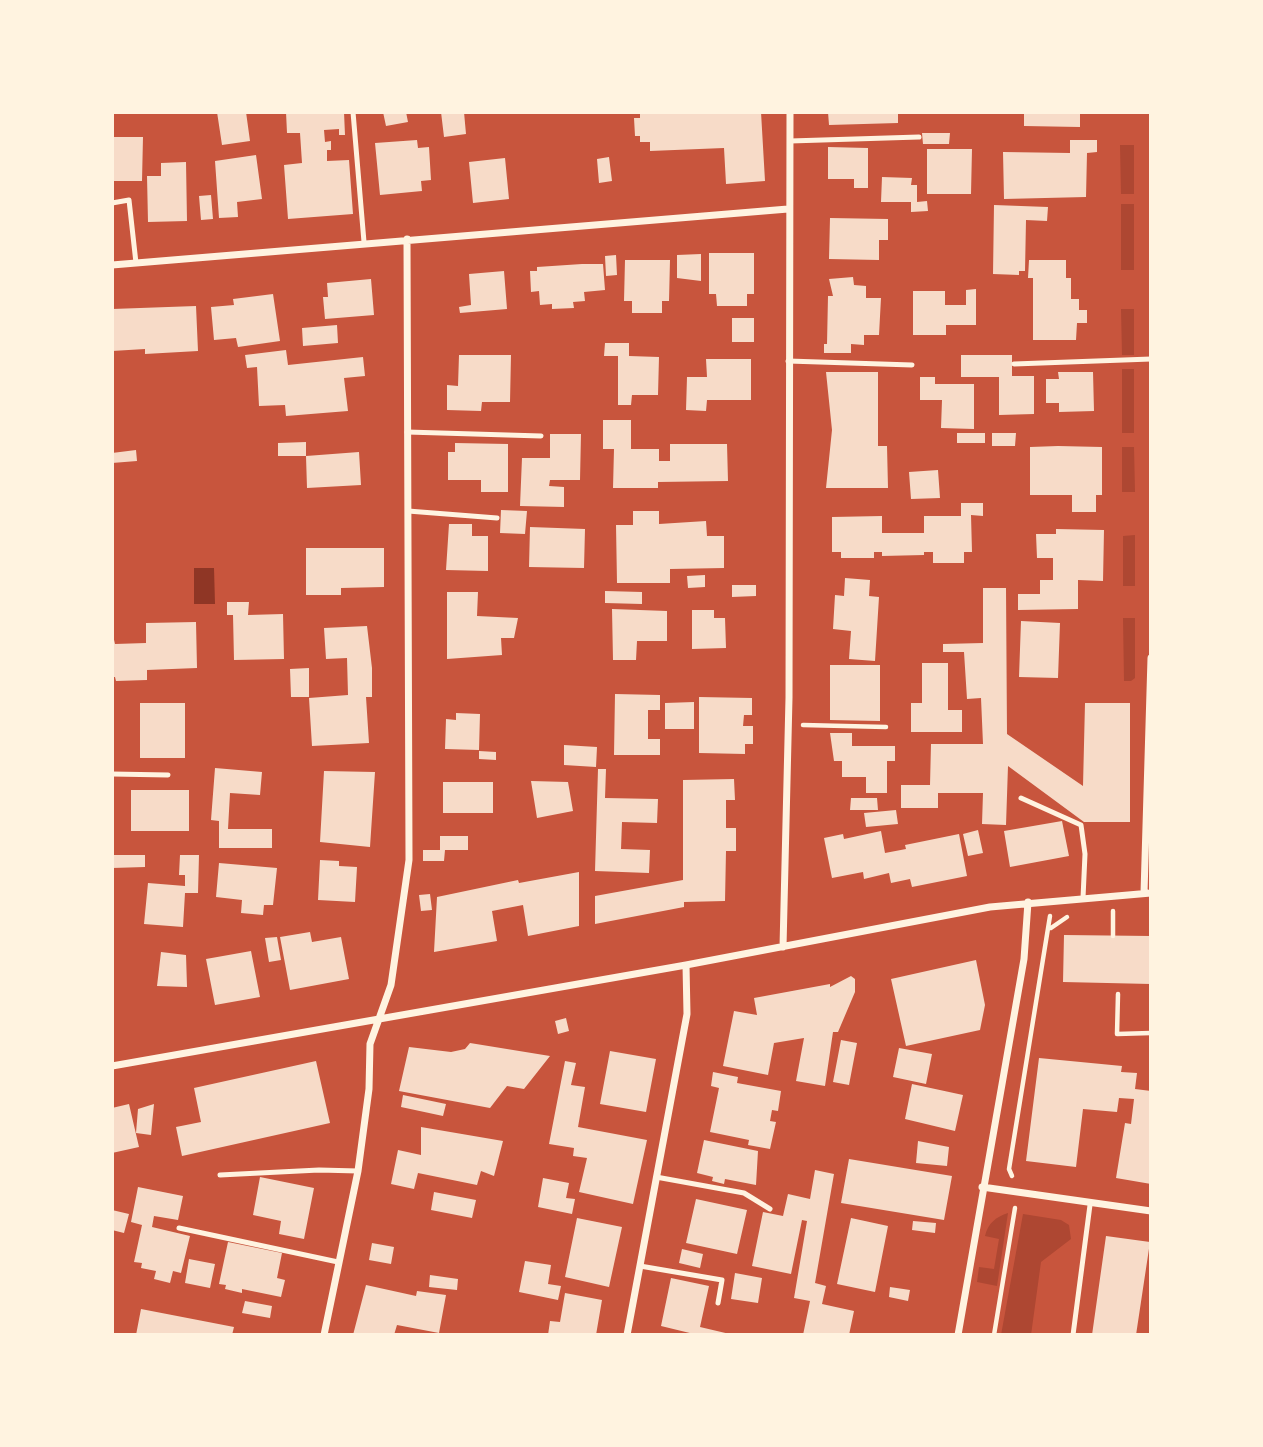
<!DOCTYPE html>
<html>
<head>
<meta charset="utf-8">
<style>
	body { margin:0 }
	#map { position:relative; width:1263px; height:1447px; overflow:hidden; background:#c8553d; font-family:"Public Sans",sans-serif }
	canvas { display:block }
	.frame { position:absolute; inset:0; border:114px solid #fff3e0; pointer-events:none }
</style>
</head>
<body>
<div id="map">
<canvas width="1263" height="1447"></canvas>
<div class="frame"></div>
</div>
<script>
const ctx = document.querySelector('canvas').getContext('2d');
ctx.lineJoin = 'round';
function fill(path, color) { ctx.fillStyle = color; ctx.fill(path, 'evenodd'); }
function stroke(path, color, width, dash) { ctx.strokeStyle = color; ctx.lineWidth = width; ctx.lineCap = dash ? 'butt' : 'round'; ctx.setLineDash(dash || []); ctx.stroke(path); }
const green = new Path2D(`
	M1120,145h14v49h-13z
	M1121,204h13v66h-13z
	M1121,309h13v46h-12z
	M1122,369h12v64h-12z
	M1122,447h12l1,45h-13z
	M1135,535v51h-12v-50z
	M1123,618h12v60l-4,3h-7z
	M1008,1213l-11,73 -20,-4 2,-15 15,2 5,-30 -14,-3c3,-13 11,-19 23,-23z
	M1023,1214l38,6 8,5 2,14 -30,23 -10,73h-30z`);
const water = new Path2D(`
	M194,568h20l1,36h-21z`);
const building = new Path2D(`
	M217,112h29l4,29 -28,4z
	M286,112h58l1,23h-6v-6l-15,1 1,12 6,-1v9h-4v11l22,-1 4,54 -65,5 -4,-54 18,-2 -2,-30h-13z
	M383,112h23l2,10 -22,4z
	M441,112h23l2,22 -22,3z
	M640,112h121l4,69 -39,3 -2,-36 -74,3v-9h-10v-6h-5l-1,-18h6z
	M828,112h70v11l-69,2z
	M1024,112h56v15l-56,-1z
	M922,133h28l-1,11h-26z
	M112,137h31l-1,44h-30z
	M417,140l1,8 11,-1 2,33 -10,1 1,10 -42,4 -5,-52z
	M1070,140h27v12l-10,1 -1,44 -82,2 -1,-47 67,1z
	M828,147l40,1v40h-14v-9h-26z
	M927,149h45l-1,45h-44z
	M256,155l6,44 -25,3 1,15 -19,1 -4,-57z
	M609,157l3,24 -13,2 -2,-24z
	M505,158l4,41 -36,4 -4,-41z
	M186,162l1,59 -39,1 -1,-46h14v-13z
	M882,177l30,1 -1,7h6v17l10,-1 1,10 -17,1v-10h-30z
	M211,195l2,24 -12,1 -2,-24z
	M994,205l54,2 -1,14 -21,-1 -1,51h-6v4l-26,-1z
	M830,218l58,1v21h-9v20l-50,-1z
	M709,253h45v41h-7v12h-30l-1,-12h-7z
	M701,254v27l-24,-3v-23z
	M616,255l1,20 -11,1 -1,-20z
	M625,260h45l-1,41h-7v12h-30v-12h-8z
	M1029,260h37v18h5v21h8v11h8v13h-10l-1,17h-43v-62h-5z
	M582,264h21l2,26 -21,2 1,9 -12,1 1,6 -22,1v-5l-12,1 -1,-14 -8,1 -1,-21h7v-4z
	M504,271l3,38 -47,4 -1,-6 12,-2 -2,-31z
	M853,277l1,8 12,1v12h15l-2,37h-15v10l-13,-1v9h-27v-9h3l1,-48h5l-4,-17z
	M371,279l3,36 -49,4 -2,-22h5l-1,-14z
	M976,289v36h-30v10h-33v-44h32v14h21v-15z
	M273,294l7,47 -42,6 -2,-9 -22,2 -3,-33 23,-2 -1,-6z
	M196,306l2,45 -53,3v-5l-33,2v-42z
	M732,318h22v24h-22z
	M337,325l1,18 -35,3 -1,-18z
	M605,343h24v13l30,1 -1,38h-26l-1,10h-13v-49h-14z
	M286,350l2,15 75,-8 2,19 -21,2 4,33 -62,5 -1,-11 -26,1 -2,-39 -10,1 -2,-13z
	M459,355h52l-1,47h-28l-1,9 -34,-1v-25l11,1z
	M961,355h51v21h22v38l-35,1v-38h-38z
	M706,359h45v41h-44l-1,11 -20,-1 1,-33h20z
	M826,372h52v74h9l1,42h-62l6,-58z
	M1058,372h35l1,39 -35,1v-9h-13v-24h13z
	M920,377h15v7h39v45l-33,-1 1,-28h-22z
	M603,420h28v29h28v12h11v-17h57l1,37 -70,1v6h-45l1,-39h-11z
	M957,433h28v10h-28z
	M992,433h24l-1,13h-23z
	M550,434h31l-1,46h-30l-1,6 15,1v20l-44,-1 2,-48h28z
	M306,442v14l53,-4 2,33 -54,3 -1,-32h-28v-13z
	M455,443l53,1v48h-27v-12h-33v-28h7z
	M1058,446l44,1v48h-6v17h-24v-17h-42v-48z
	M136,450l1,11 -25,2v-10z
	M938,470l2,28 -29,1 -2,-27z
	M961,503h22v13l-12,-1 1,37h-8v11h-31v-11h-9v3l-42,1v-4h-8v6h-33v-6h-9v-35l50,-1v17h42v-17h37z
	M501,510l26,1 -2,23 -25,-1z
	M633,511h26v13l47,-3 1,15h17v32l-54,1v14h-53l-1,-58h17z
	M449,524h23v12h16v35l-42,-1z
	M530,527l55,2 -1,39 -55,-1z
	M1056,529l48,1 -1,51 -25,-1v29l-60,1v-16h22v-14h13v-22h-16l-1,-24h20z
	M306,548h78v39l-43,1v7h-35z
	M705,575v12l-17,1 -1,-12z
	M845,578l25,2 -1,16 10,1 -4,64 -26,-2 2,-28 -18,-2 2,-34 9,1z
	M732,585h24v11l-24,1z
	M983,588h23l1,146 76,52 2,-83h45v119h-46l-76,-56 -2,59 -24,-1 1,-31h-45v15h-37v-23h29l1,-41h52l-2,-46 -14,1 -3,-47h-21v-8l40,-1z
	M605,591l37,1v12l-37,-1z
	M447,592h31l-1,24 41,2 -4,20h-13l1,17 -55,4z
	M227,602h22l-1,13 35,-1 1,45 -50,1 -1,-45h-6z
	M612,609l55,2v30h-30l-1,19h-23z
	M692,610h22v8h11l1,30 -34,1z
	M1021,621l39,2 -2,55 -39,-1z
	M196,622l1,46 -50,2v10l-31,1 -1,-4h-3v-46l3,13 31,-1v-20z
	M367,626l5,42v29h-6l3,46 -57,3 -3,-48 39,-3 -1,-37 -21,1 -2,-31z
	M922,663h26v47h14v22h-51v-29h11z
	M830,665h50v56l-50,-1z
	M309,668v29h-18l-1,-28z
	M615,694l45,1v15h-12v29h12v16h-46z
	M699,697l53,1v17h-8l-1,11h10v18h-8v10l-46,-1z
	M694,702v27h-29v-26z
	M140,703h45v55h-45z
	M456,713l24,1 -1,36 -34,-1 1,-30 10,1z
	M830,733h22v13h43v15h-8v32h-21v-16h-24v-16h-8z
	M564,745l33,2 -1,20 -32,-2z
	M479,751l17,1v8l-17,-1z
	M215,768l47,4 -2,23 -30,-2 -2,36h44v19h-53v-27l-8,-1z
	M598,769h8l-1,29 53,1 -1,24 -35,-1 -1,27 29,1 -1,23 -54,-2z
	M324,771l51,1 -5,75 -50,-5z
	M734,779l1,21h-9v28h10v23h-10l-1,50 -41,1v5l-89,17v-28l88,-16v-100z
	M531,781l37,1 5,29 -36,7z
	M443,782h50v31h-50z
	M131,790h58v41h-58z
	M851,798h26l1,12h-28z
	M896,810l2,14 -32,3 -2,-14z
	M1062,821l7,35 -59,11 -6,-36z
	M978,830l5,23 -15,3 -5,-22z
	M881,831l4,22 21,-4 -1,-4 54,-11 8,42 -55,11 -2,-8 -19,4 -2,-10 -25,6 -1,-7 -31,6 -8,-40 19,-4 1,5z
	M440,836h28v14h-23l-1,11h-21v-11h17z
	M112,855h33v12l-33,1z
	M180,855h19l-1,38h-13l-2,34 -39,-3 4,-41 37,3v-11h-6z
	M320,860l19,1v5l18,1 -2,35 -37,-2z
	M219,863l58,5 -4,37h-9l-1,10 -22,-2 1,-13 -26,-3z
	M579,872v54l-51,10 -5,-31 -31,6 5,30 -63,11 3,-55 81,-17 1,3z
	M430,894l2,16 -11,1 -2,-16z
	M310,932l2,10 29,-5 8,42 -59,11 -10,-53z
	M1064,935l87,1v48l-88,-2z
	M277,937l4,23 -12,2 -4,-24z
	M251,951l9,46 -45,8 -9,-46z
	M161,952l25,3 1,32 -30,-1z
	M976,960l9,45 -5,25 -74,16 -15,-67z
	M851,976l4,3v13l-17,40h-5l-8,54 -29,-5 8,-43 -30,5 -6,32 -45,-9 11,-55 23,4 -3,-17 76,-14v3z
	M566,1018l3,13 -11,3 -3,-13z
	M841,1040l16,3 -8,42 -16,-3z
	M470,1043l80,13 -26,33 -17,-3 -17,22 -91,-17 10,-44 42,5 14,-3z
	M899,1048l33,6 -6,30 -33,-7z
	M610,1051l46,8 -10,53 -46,-8z
	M1039,1058l83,8 -1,6 16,1 -2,16 16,2v93l-35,-6 9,-55 6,1 3,-25 -15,-1 -2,14 -34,-3 -7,58 -50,-6z
	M316,1061l14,62 -148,33 -6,-29 25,-5 -7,-34z
	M565,1061l11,2 -5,22 14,2 -7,40 69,13 -14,64 -54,-12 8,-34 -14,-2 1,-8 -25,-4z
	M713,1072l25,5 -1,6 44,8 -3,20 -6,-1 -2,11 6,1 -6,27 -22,-4 1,-5 -39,-8 9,-44 -8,-2z
	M912,1084l51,11 -8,36 -50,-12z
	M403,1095l43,9 -3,12 -42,-9z
	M129,1104l10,43 -27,6v-45z
	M154,1104l-3,31 -15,-2 2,-24z
	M421,1127l82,14 -9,35 -13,-5 -4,14 -59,-12 -4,16 -23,-5 7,-34 23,5z
	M704,1140l54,11 -2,34 -31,-6 -1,5 -12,-3 1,-4 -16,-4z
	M918,1141l31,6 -2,19 -31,-3z
	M849,1159l103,17 -8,44 -103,-17z
	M815,1170l19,4 -19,109 11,3 -4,18 32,7 -5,24h-46l7,-34 -16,-3 13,-77 -5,-1 -11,54 -39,-8 11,-54 20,4 5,-22 22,5z
	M260,1177l54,11 -10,51 -25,-5 2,-13 -28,-6z
	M543,1178l26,5 -3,15 9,1 -3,15 -34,-7z
	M138,1187l45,9 -5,24 -24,-4 -2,11 38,9 -9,37 -8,-2 -3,12 -16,-4 2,-8 -15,-3 1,-5 -8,-1 8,-37 -11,-3z
	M434,1192l42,8 -4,18 -41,-8z
	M696,1199l51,11 -10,44 -51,-11z
	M112,1210l17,4 -5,19 -12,-3z
	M577,1218l45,9 -13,60 -44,-10z
	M851,1218l37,8 -13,66 -38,-8z
	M913,1221l23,2 -1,10 -23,-3z
	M1106,1236l44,6 -14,93h-44z
	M228,1242l54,11 -5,25 8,2 -4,17 -39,-8v4l-17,-4 1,-4 -7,-1z
	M372,1243l22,4 -3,17 -22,-4z
	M682,1249l21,5 -3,14 -21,-5z
	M189,1259l26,5 -5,24 -25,-5z
	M525,1261l26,4 -3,19 13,2 -3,14 -39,-8z
	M735,1273l27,5 -4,25 -27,-4z
	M430,1275l28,4 -1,11 -28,-3z
	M671,1278l38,8 -9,41 34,8h-36l-37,-9z
	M366,1285l50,11 1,-5 29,4 -7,38 -42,-8 -3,10h-41z
	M890,1287l20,3 -2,11 -19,-4z
	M565,1293l37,7 -6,35h-48l2,-14 10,1z
	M245,1301l27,5 -2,12 -28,-5z
	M141,1309l93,18 -2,8h-96z`);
const path = new Path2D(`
	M803,725l83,2
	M1113,911v25
	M1051,928l16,-11
	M1118,994l-1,40 34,-1
	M1012,1176l-3,-7 41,-253
	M994,1335l21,-127`);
const service = new Path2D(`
	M353,112l11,130
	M790,141l129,-4
	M112,203l17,-3 7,63
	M788,361l124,4
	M1014,364l137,-5
	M407,432l134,4
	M408,511l89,7
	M112,774l56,1
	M1021,798l60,27 4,29 -2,44
	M220,1175l99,-5 39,1
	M656,1177l88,16 26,16
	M179,1228l159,34
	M640,1266l82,14 -4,23
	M1073,1335l17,-130`);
const minor = new Path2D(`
	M112,265l676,-56
	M1144,893l7,-235
	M783,947l6,-249 1,-586
	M112,1066l574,-101 304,-58 161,-14
	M982,1187l169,24
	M324,1335l34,-164 11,-82 1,-45 21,-59 18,-125 -2,-621
	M627,1335l60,-321 -1,-49
	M958,1335l66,-376 4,-57`);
fill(green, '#ae4732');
fill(water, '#8f3625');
fill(building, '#f7dbc8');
stroke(path, '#fff3e0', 4.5);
stroke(service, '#fff3e0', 5);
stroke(minor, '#fff3e0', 7);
</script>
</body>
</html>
